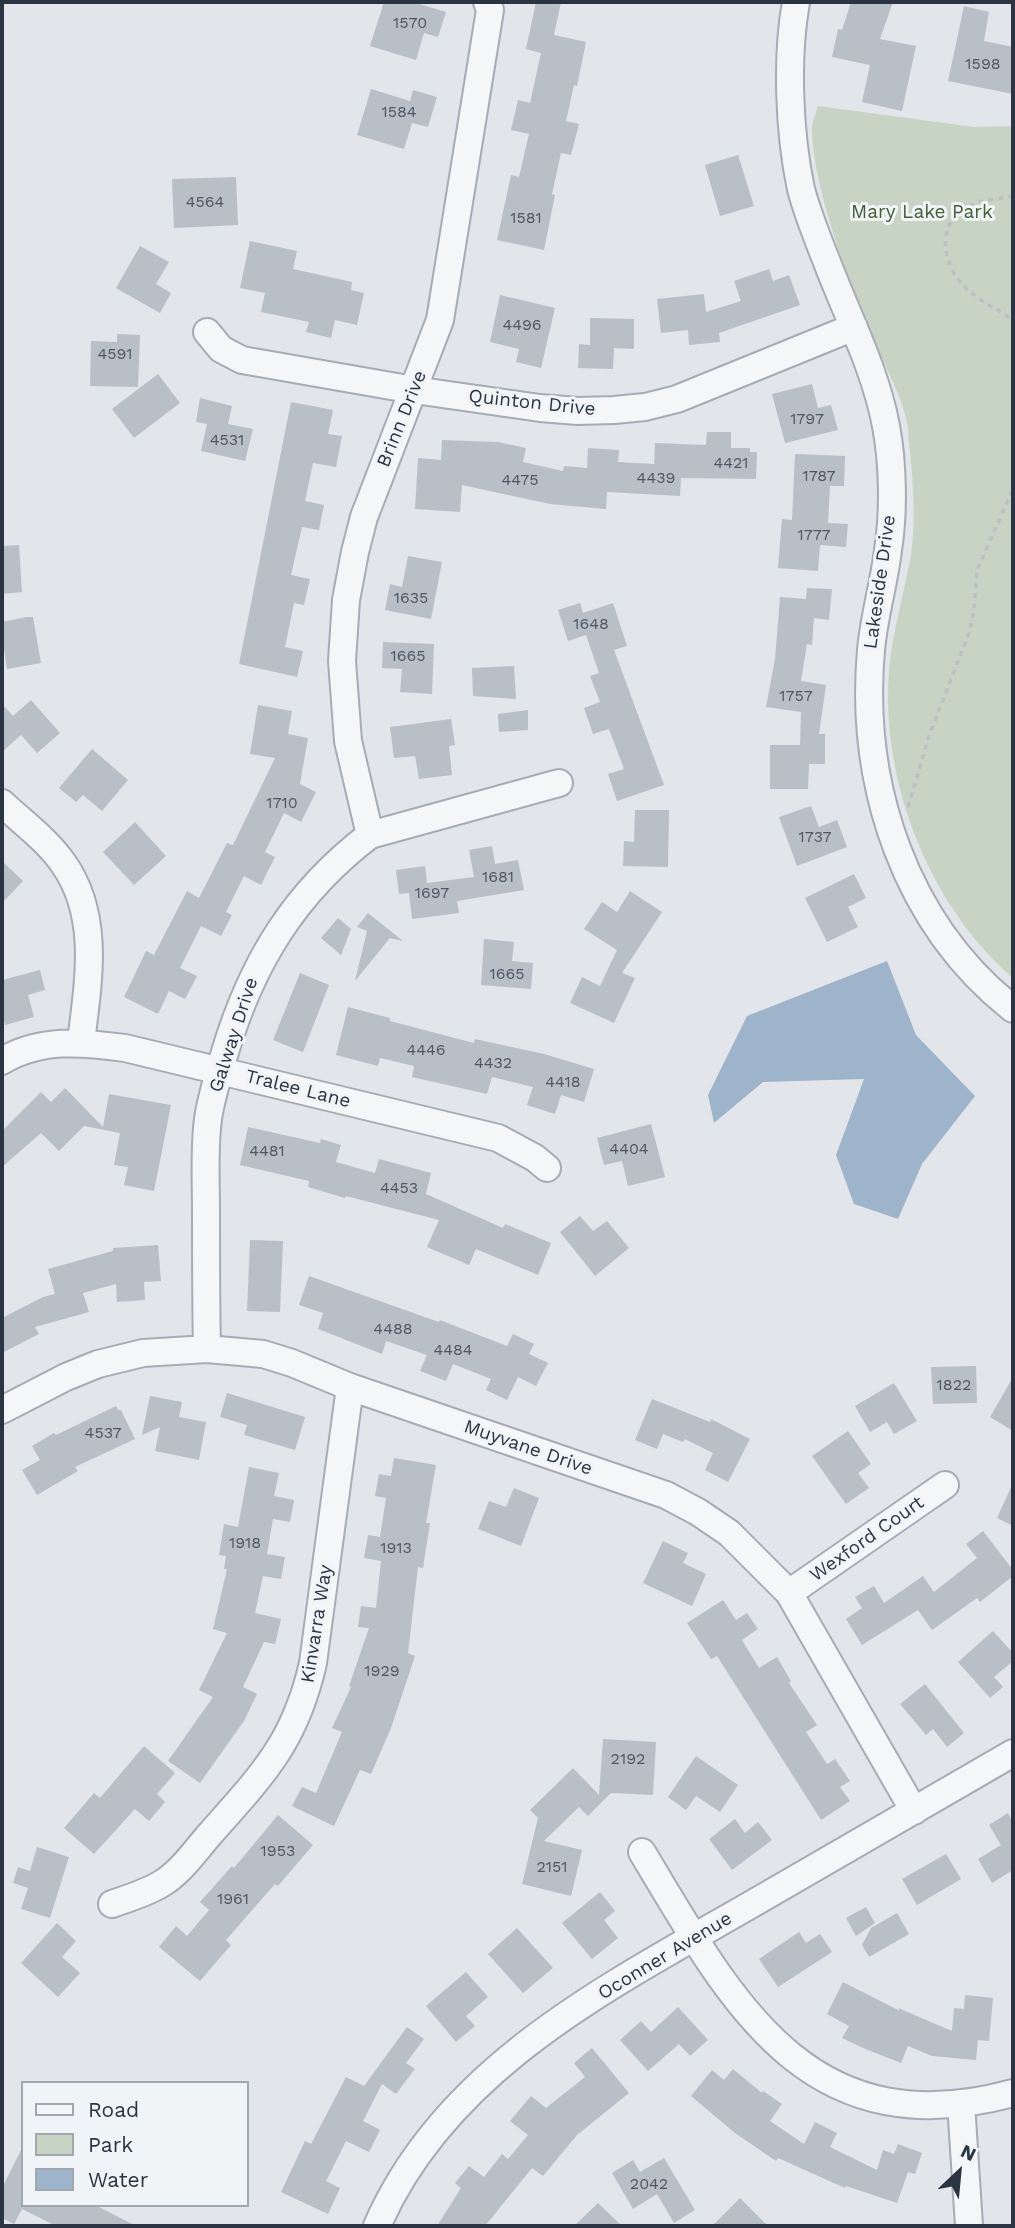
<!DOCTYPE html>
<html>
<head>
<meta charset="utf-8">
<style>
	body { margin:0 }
	#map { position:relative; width:1015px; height:2228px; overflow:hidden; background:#e2e5ea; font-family:"Work Sans",sans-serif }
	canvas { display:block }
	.frame { position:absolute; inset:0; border:4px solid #2a3442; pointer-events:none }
	.legend { position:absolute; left:21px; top:2081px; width:228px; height:126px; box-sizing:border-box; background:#f1f4f7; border:2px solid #a1a7af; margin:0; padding:9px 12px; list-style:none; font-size:21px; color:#2a3442 }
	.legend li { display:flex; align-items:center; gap:14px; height:35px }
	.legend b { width:35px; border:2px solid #a1a7af }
	.north { position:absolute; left:924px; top:2137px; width:70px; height:70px; -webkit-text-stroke:5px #f1f4f7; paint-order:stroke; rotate:26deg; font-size:19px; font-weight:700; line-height:28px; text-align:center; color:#2a3442 }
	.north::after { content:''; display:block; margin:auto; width:24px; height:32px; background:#2a3442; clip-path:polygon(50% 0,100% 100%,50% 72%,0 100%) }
</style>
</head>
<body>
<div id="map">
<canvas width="1015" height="2228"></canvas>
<div class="frame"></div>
<ul class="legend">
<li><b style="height:9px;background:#f5f6f8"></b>Road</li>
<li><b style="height:19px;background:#c8d4c3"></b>Park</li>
<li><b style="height:19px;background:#9db4ca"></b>Water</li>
</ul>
<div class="north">N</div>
</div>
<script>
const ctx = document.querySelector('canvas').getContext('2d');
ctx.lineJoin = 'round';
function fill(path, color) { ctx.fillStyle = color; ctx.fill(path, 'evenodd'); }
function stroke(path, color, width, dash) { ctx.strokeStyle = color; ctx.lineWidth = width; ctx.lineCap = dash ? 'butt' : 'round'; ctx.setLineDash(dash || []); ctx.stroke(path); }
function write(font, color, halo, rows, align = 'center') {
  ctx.font = font + ' "Work Sans",sans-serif'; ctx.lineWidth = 6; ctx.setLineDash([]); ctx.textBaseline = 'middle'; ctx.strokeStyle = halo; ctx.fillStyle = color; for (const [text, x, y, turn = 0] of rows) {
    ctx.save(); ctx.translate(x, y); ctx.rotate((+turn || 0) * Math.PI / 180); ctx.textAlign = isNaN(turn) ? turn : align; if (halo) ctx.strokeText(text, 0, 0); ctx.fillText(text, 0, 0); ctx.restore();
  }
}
const green = new Path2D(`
	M818,106l156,21 39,-1v852c-88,-76 -138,-210 -122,-325 5,-33 14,-65 20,-98 5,-32 2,-79 -2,-111 -1,-7 0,-15 -2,-21 -5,-26 -21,-55 -32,-79 -24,-57 -61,-151 -63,-212 -1,-9 4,-18 6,-26z`);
const water = new Path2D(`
	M887,961l29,74 59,61 -53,68 -24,55 -44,-15 -18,-49 28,-76 -101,3 -49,41 -6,-28 39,-79z`);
const building = new Path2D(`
	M384,2h28l34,10 -8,25 -14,-4 -8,27 -46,-14z
	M536,2h25l-7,33 32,7 -9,44 -3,-1 -8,36 13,3 -8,31 -10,-2 -9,41 3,1 -11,55 -47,-10 14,-65 8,2 10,-43 -18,-4 7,-30 12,3 11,-50 -15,-4z
	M851,2h42l-13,37 36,7 -14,65 -40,-9 8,-37 -38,-8 6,-28 4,1z
	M964,6l25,6 -5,29 29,6v47l-65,-13z
	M371,89l39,12 3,-11 24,7 -9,30 -16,-4 -8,26 -47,-14z
	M738,155l16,51 -34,10 -15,-51z
	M236,177l2,48 -64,3 -2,-49z
	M250,241l47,10 -4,18 59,13 -1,8 13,3 -7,32 -22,-5 -4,18 -25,-6 3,-10 -48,-10 4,-19 -25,-5z
	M140,246l29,16 -13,22 15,9 -11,20 -44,-25z
	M769,269l4,12 16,-6 11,30 -81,28 1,9 -31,3 -1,-15 -27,3 -4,-34 47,-5 2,18 35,-11 -7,-20z
	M500,295l55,13 -14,60 -25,-6 3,-13 -29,-7z
	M590,318l44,1v30l-20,-1 -1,21 -35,-1 1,-24 11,1z
	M117,334l23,1 -2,52 -48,-1 1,-45 26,1z
	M158,374l22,29 -46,35 -22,-29z
	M812,384l6,24 13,-3 7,25 -53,13 -13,-49z
	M200,398l32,8 -4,18 25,5 -8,32 -44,-10 6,-27 -11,-2z
	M291,402l42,8 -5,24 14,2 -6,31 -23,-4 -8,38 19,4 -5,25 -17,-3 -11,48 19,4 -6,26 -10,-2 -9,44 18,4 -6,26 -58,-13z
	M707,432h24v16h19v4h7l-1,27 -75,-1 -1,18 -73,-4 -1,17 -56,-5 -88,-19 -2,27 -45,-3 3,-51 23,2 1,-20 56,2 28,6 -3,14 40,9 1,-5 23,2 1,-20 31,2 -1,12 36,2 1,-21 51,2z
	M795,454l50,2 -1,30h-14l-2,37 20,1 -2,23 -26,-2 -2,26 -40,-3 4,-49 10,1z
	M19,545l3,47 -20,2v-48z
	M408,556l34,6 -11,57 -46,-9 5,-26 12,3z
	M807,588l25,1 -3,31 -15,-2 -2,27 -5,-1 -6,37 25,4 -7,49h6v30h-16l-1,25h-38v-44h30l1,-33 -35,-5 9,-48 5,-62 26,2z
	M580,603l3,10 30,-10 14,43 -13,4 50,135 -47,16 -9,-27 16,-5 -15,-40 -16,5 -9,-26 16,-6 -10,-26 9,-3 -13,-38 -18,6 -10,-31z
	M26,617h7l8,46 -34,6 -3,-20 -2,1v-28z
	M383,642l51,2 -2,50 -32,-2 2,-23 -20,-1z
	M514,666l2,33 -43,-3 -1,-28z
	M31,700l29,33 -23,20 -16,-18 -19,17v-48l11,12z
	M258,705l34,6 -4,23 20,4 -8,46 16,8 -15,30 -17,-9 -19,39 10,5 -14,28 -17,-9 -18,36 6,3 -11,21 -20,-10 -21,42 17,8 -12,23 -16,-8 -11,23 -34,-17 22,-46 8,4 33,-64 12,7 28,-55 6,2 42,-87 -25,-4z
	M528,710v20l-29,2 -1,-18z
	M451,719l4,26 -6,1 3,29 -33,4 -4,-23 -21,2 -4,-31z
	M92,749l36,31 -26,31 -19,-16 -7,7 -17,-14z
	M811,806l8,21 18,-7 10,27 -50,19 -18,-49z
	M635,810h34l-1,57 -45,-1 1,-25 10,1z
	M135,822l31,34 -32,29 -31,-33z
	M492,846l3,18 23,-4 6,30 -67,11 2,12 -47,6 -3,-26 -10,1 -3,-24 29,-4 2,17 47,-6 -5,-27z
	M2,861l21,20 -21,22z
	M854,874l12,24 -18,9 10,20 -31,15 -22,-44z
	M630,891l32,21 -40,61 13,5 -21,45 -44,-20 12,-26 18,9 17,-36 -33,-21 18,-27 15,10z
	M368,913l35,28 -13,-3 -35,43 12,-50 -10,-4z
	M338,918l13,11 -10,26 -20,-17z
	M484,939l30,3 -2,19 21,2 -2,26 -50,-4z
	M40,970l5,20 -17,5 6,22 -29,8 -3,-13v-32z
	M300,973l29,12 -26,67 -30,-12z
	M348,1007l42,11v3l84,22 1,-4 69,15 50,15 -10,33 -23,-7 -6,19 -28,-9 6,-18 -41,-10 -5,17 -75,-17 2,-11 -34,-8 -2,8 -42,-11z
	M65,1088l38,39 6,-33 62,11 -17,86 -30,-6 4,-18 -14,-2 6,-32 -36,-7 -25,25 -18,-18 -39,34v-36l39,-39 10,10z
	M651,1124l14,53 -37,9 -6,-25 -18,4 -7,-27z
	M248,1127l72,16 1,-4 20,6 -5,17 39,11 4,-14 52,14 -5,21 77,34 2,-4 46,19 -13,32 -62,-26 -7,16 -42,-18 12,-27 -93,-24 -1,2 -37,-11 1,-6 -69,-16z
	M580,1216l13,15 14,-10 22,27 -34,28 -35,-44z
	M250,1240l33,1 -3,71 -33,-1z
	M158,1245l3,36 -17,1 1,18 -28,2 -1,-18 -33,9 6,19 -54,15 4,7 -37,19v-35l41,-21 12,-3 -7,-25 65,-18v-3z
	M309,1276l130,46 1,-2 67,26 6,-12 21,10 -5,10 19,9 -12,23 -18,-9 -11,23 -21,-10 5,-11 -38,-15 -7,17 -26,-10 7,-16 -41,-14 -4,13 -64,-25 5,-16 -24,-8z
	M976,1366l1,37 -44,1 -2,-37z
	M1013,1377v54l-23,-14z
	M894,1383l23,38 -23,13 -7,-12 -17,10 -15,-26z
	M227,1393l78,24 -10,33 -51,-15 3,-10 -27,-8z
	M150,1396l32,6 -3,15 27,5 -7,38 -44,-9 5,-24 -18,8z
	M652,1399l58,23 1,-3 39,20 -22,43 -23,-12 8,-17 -28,-14 -2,3 -20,-8 -6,15 -22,-9z
	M116,1406l2,4h3l14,29 -60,28 3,4 -41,24 -15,-25 18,-10 -8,-14 22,-13 2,2z
	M848,1431l23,33 -13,9 11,15 -23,16 -34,-48z
	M394,1458l42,7 -10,58h4l-7,45 -5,-1 -10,86 7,3 -24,72 -20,46 -11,-4 -26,56 -42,-20 10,-19 14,6 26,-61 -10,-4 19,-41 -2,-1 20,-58 -11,-1 3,-21 15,2 5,-47 -17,-3 4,-23 12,2 6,-39 -11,-2 4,-22 12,2z
	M249,1467l30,6 -5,23 20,4 -4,22 -17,-3 -6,35 18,3 -4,22 -18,-3 -8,37 26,6 -6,25 -11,-2 -21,45 14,7 -13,27 -44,62 -32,-22 45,-64 -14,-7 28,-57 -14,-4 14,-60h-3l2,-13 -7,-1 5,-31 14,3z
	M1013,1483v43l-16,-8z
	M514,1488l25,10 -18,48 -43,-17 11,-28 17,6z
	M983,1531l30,39v6l-33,26 -3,-4 -45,32 -14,-20 -56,35 -16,-26 16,-11 -7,-11 19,-11 10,17 39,-27 11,16 43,-34 -11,-14z
	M663,1541l25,12 -5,10 23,11 -14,32 -49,-23z
	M723,1600l13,20 11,-7 11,16 -16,11 17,28 18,-11 14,24 -2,2 28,42 -11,7 21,32 8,-5 15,22 -10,6 10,14 -29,19 -104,-164 -6,3 -24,-36z
	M993,1631l20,22v8l-19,16 9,10 -13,11 -32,-36z
	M925,1684l39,49 -17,14 -14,-18 -7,6 -26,-31z
	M603,1739l53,3 -3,53 -42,-2 -23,23 -9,-9 -35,34 38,9 -11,46 -49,-12 16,-66 -8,-8 43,-42 26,27z
	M144,1746l31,27 -18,21 8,8 -16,19 -14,-12 -41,45 -30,-26 30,-35 6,5z
	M696,1756l42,29 -18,27 -24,-16 -10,14 -18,-13z
	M1008,1813l5,10v47l-21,13 -14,-24 23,-14 -12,-20z
	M278,1815l35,30 -35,41 -3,-2 -49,56 5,5 -31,36 -41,-34 17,-21 11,10 22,-26 -9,-8 32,-36 2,2z
	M735,1819l10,14 13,-11 14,18 -40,30 -23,-31z
	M37,1847l32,10 -19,61 -29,-9 7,-21 -15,-5 5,-16 12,4z
	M946,1854l15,25 -44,26 -15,-26z
	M600,1892l15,19 -11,9 14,18 -26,21 -30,-36z
	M866,1907l9,16 -19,13 -10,-18z
	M897,1913l12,21 -40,23 -7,-12 9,-17z
	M57,1923l19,18 -14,16 18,16 -22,24 -37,-34z
	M517,1928l36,40 -30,25 -35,-39z
	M799,1932l7,11 14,-9 12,18 -54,35 -19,-28z
	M466,1972l22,25 -22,19 9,10 -19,16 -30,-36z
	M843,1982l57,29 -2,-3 54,23 2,-23 10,1 1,-14 28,3 -4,43 -11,-1 -2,20 -44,-4 -24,-10 -7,17 -38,-15 -21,-10 7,-12 -22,-12z
	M678,2007l30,33 -18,16 -11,-12 -31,27 -28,-31 21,-19 10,11z
	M407,2027l17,12 -18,24 9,6 -19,25 -14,-10 -19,37 17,9 -11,22 -23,-11 -20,40 14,7 -12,26 -47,-22 24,-51 6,3 35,-67 18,9z
	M592,2048l37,45 -52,42 -34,41 -11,-8 -47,58h-48l24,-38 -6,-5 14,-17 15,11 18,-23 6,5 20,-24 -18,-14 21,-25 15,12 39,-31 -11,-14z
	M733,2069l29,24 1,-2 19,13 -12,17 34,23 11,-22 22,11 -7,14 47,23 6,-20 11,4 4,-10 24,9 -7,21 -7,-2 -11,31 -51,-17 -1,2 -67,-30 -2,3 -41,-28 -44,-37 21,-26 12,10z
	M23,2146v59h72l41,21h-80l-34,-17 -8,15 -12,-6v-30z
	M664,2158l31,52 -21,13 -17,-29 -24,15 -21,-36 21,-13 7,12z
	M740,2198l28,28h-56z
	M598,2203l24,23h-48z`);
const path = new Path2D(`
	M1013,196c-13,3 -30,3 -42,9 -38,16 -29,62 -3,85 13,12 31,20 45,30
	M908,807l22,-74 39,-100 5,-22 3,-41 36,-81`);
const minor = new Path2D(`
	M796,2c-10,56 -7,131 5,187 7,27 19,55 29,81 20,51 46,102 56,156 7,37 8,87 2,124 -4,34 -14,66 -17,100 -12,135 34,274 142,359
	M207,332l14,17 21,11 172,30 126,18 38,3 36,-1 31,-3 32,-8 177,-72
	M2,803c20,19 45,37 61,60 38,53 25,120 18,179
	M370,835l-22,-94 -6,-80 4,-61 9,-48 9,-35 76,-197 50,-310 -3,-8
	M2,1061c38,-23 80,-19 123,-13l373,90 37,20 12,10
	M207,1349c-1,-46 -1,-93 -1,-139 0,-30 -2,-61 2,-91 3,-22 11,-45 17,-67 27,-90 70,-160 145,-217l189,-52
	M2,1410l64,-33 32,-13 45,-11 64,-4 56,5 29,9 58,24 316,108 32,17 31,21 60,60 125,218
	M789,1593l156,-108
	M642,1852c90,150 165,297 371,241
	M112,1904c17,-6 34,-11 49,-20 20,-12 34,-33 49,-50 52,-59 85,-91 103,-171l37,-276
	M961,2103l8,123
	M377,2226c69,-159 233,-240 375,-322 87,-50 174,-101 261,-151`);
const numberNames = [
	["1570",410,23],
	["1598",983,64],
	["1584",399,112],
	["4564",205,202],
	["1581",526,218],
	["4496",522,325],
	["4591",115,354],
	["1797",807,419],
	["4531",227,440],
	["4421",731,463],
	["1787",819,476],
	["4439",656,478],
	["4475",520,480],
	["1777",814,535],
	["1635",411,598],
	["1648",591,624],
	["1665",408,656],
	["1757",796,696],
	["1710",282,803],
	["1737",815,837],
	["1681",498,877],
	["1697",432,893],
	["1665",507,974],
	["4446",426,1050],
	["4432",493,1063],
	["4418",563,1082],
	["4404",629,1149],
	["4481",267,1151],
	["4453",399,1188],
	["4488",393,1329],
	["4484",453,1350],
	["1822",954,1385],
	["4537",103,1433],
	["1918",245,1543],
	["1913",396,1548],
	["1929",382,1671],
	["2192",628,1759],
	["1953",278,1851],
	["2151",552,1867],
	["1961",233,1899],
	["2042",649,2184]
];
const parkNames = [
	["Mary Lake Park",922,212]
];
const streetNames = [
	["Quinton Drive",532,403,6],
	["Brinn Drive",402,419,-68],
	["Lakeside Drive",880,582,-82],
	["Galway Drive",234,1035,-72],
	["Tralee Lane",298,1089,14],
	["Muyvane Drive",528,1448,19],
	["Wexford Court",867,1539,-35],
	["Kinvarra Way",317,1624,-81],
	["Oconner Avenue",665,1956,-31]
];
fill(green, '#c8d4c3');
fill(water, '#9db4ca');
fill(building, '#b9bfc7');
stroke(minor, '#a7acb4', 30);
stroke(path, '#bcc0c5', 3.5, [5, 5]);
stroke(minor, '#f5f6f8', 26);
write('16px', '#4e5763', null, numberNames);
write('19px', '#405e37', '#f1f4f7', parkNames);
write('19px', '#2a3442', '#f1f4f7', streetNames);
</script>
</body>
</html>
